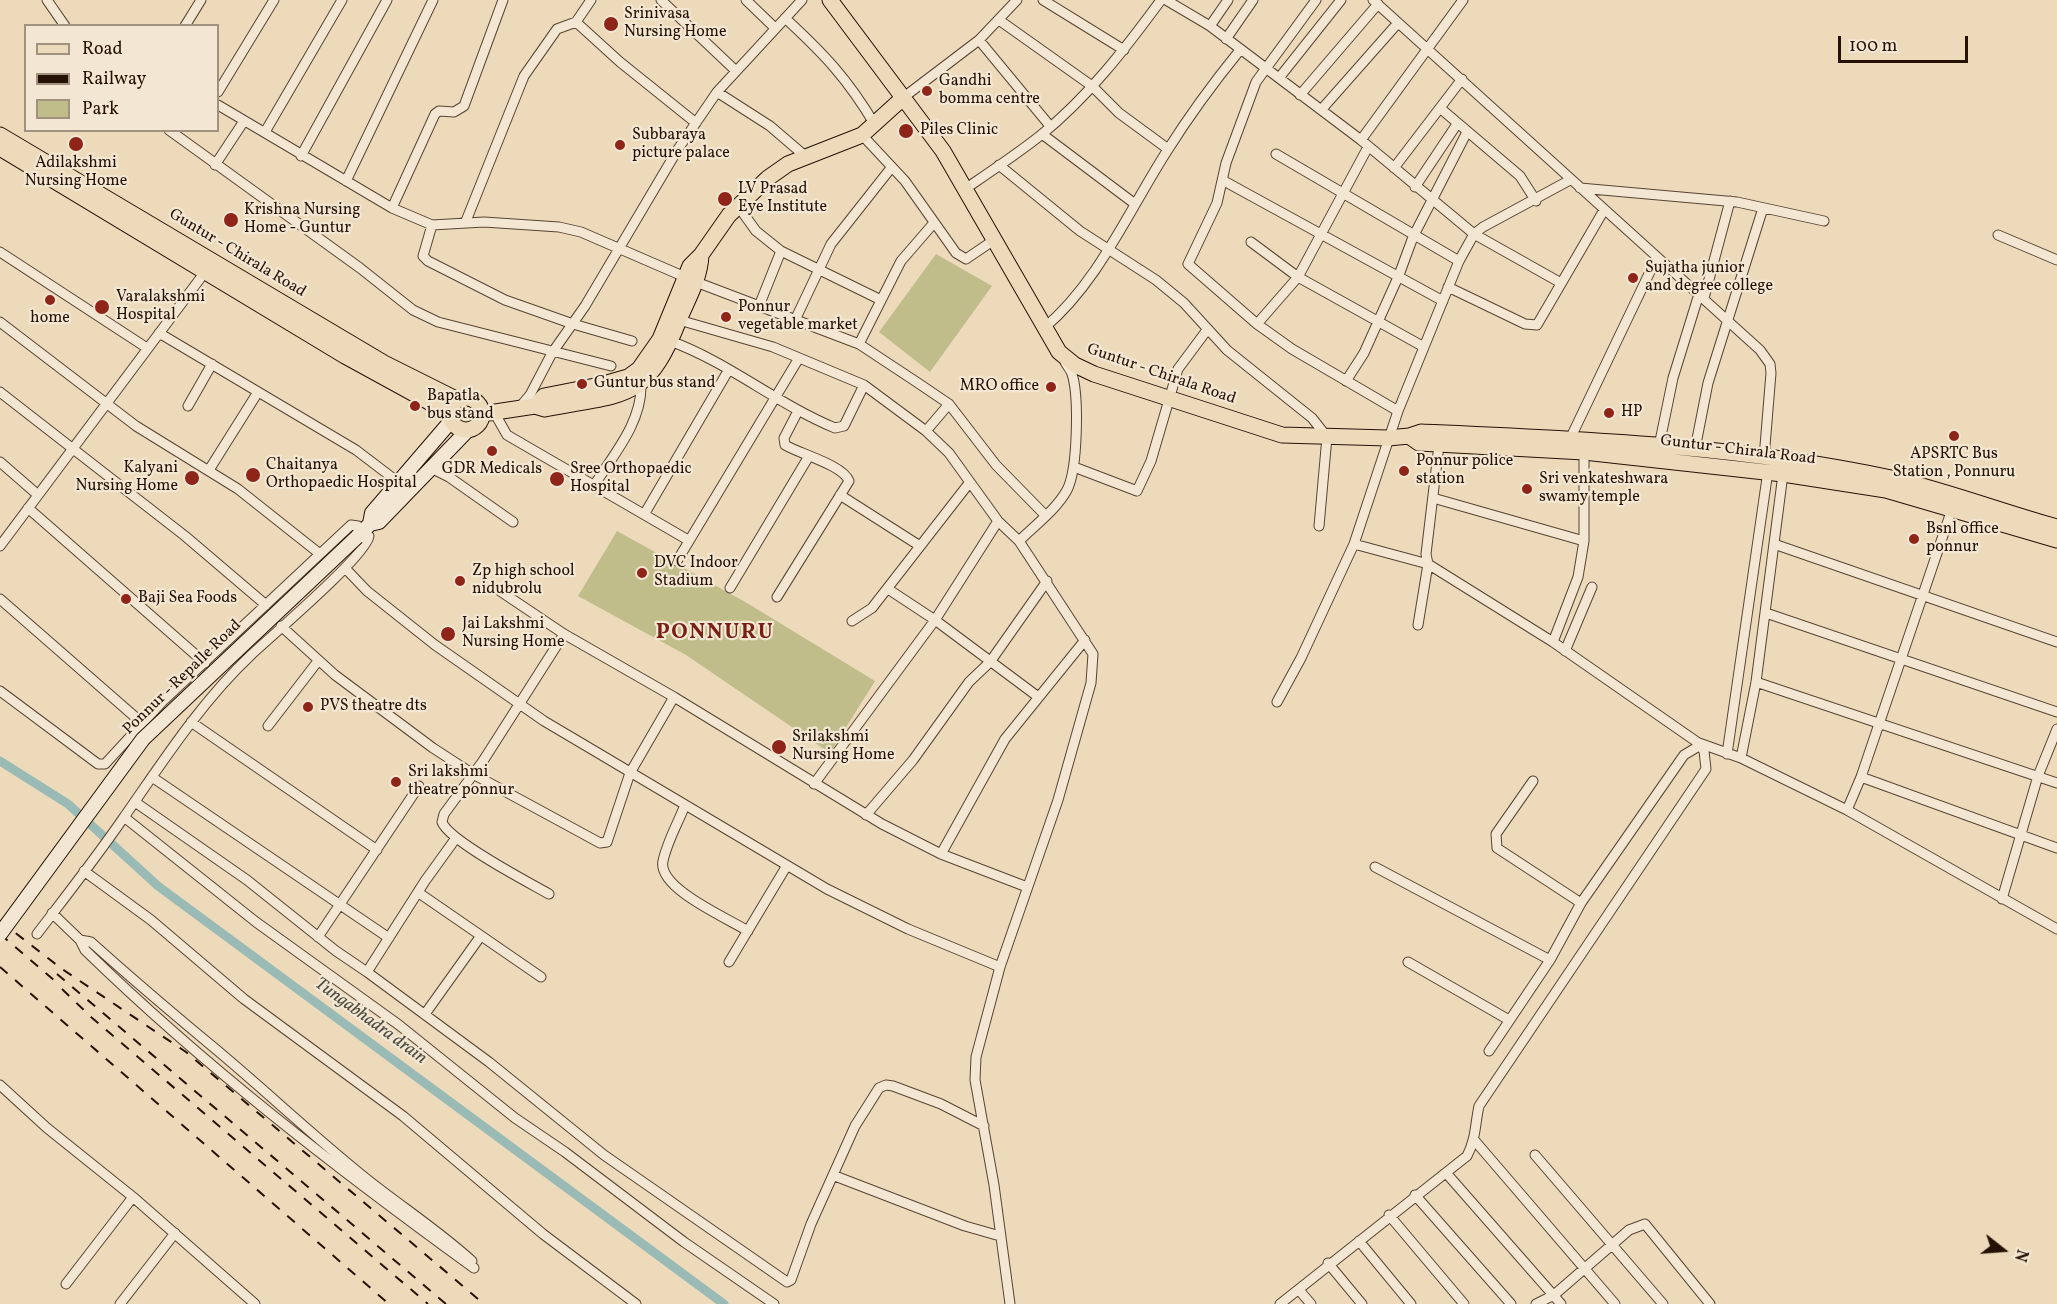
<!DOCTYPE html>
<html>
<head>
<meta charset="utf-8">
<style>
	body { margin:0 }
	#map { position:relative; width:2057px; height:1304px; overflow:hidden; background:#eddabb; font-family:Vollkorn,serif }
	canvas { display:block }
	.legend { position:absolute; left:24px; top:24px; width:195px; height:108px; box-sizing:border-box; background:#f3e7d3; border:2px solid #a19280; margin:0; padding:8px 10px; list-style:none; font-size:18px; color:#261204 }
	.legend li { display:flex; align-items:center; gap:12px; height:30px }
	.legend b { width:30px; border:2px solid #a19280 }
	.north { position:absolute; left:1973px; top:1220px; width:60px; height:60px; -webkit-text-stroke:4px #f3e7d3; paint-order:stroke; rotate:107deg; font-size:16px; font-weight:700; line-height:24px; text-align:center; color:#261204 }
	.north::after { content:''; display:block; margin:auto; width:21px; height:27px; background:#261204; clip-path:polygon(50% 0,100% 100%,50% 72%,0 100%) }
	.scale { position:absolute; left:1838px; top:36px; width:130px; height:27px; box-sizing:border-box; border:3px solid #261204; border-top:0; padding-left:8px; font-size:18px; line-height:21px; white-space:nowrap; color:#261204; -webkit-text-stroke:4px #f3e7d3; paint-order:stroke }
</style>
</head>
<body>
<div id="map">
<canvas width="2057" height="1304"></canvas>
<ul class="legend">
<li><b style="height:8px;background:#eddabb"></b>Road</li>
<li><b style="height:8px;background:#261204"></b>Railway</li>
<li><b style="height:16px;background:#c0bd8b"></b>Park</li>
</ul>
<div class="north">N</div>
<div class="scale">100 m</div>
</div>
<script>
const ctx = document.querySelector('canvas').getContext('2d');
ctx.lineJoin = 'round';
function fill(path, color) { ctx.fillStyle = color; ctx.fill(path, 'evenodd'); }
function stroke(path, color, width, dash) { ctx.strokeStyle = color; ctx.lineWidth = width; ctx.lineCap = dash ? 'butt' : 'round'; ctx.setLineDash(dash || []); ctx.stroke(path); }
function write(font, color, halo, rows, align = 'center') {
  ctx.font = font + ' Vollkorn,serif'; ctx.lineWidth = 4.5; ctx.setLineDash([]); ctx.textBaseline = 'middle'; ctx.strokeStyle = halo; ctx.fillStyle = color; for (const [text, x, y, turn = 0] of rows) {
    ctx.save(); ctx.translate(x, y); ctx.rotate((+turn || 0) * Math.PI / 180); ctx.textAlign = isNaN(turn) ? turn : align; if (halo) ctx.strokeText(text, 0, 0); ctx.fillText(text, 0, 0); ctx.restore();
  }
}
const green = new Path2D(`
	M936,254l56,32 -62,86 -51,-40z
	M617,531l130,72 128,78 -45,72 -144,-98 -108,-59z`);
const canal = new Path2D(`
	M0,761l68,43 90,82 566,418`);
const minor = new Path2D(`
	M47,0l18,26
	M661,0l75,71
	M746,0l29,28
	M1043,0l81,50
	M1166,0l44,26 151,114 113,94 87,49
	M1316,0l-60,82 -30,81 -9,40 -29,61 69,60 35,25 106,62
	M1373,0l387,350 10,14 1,9 -7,85
	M785,18c38,35 63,61 90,107
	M999,20l93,66 27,27 49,36
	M576,22l44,40 76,61
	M185,26l16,-26
	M1210,26l18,-26
	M1226,39l27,-39
	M979,40l71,86
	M1279,78l62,-78
	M218,92l56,-92
	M717,92l53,34 35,30
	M1300,95l78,-91
	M904,97l75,-57 38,-40
	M218,105l174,103 40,17 52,-3 75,5 22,5 104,45
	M1440,108l80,68 16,25
	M1321,110l76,-86
	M169,130l191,138 53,42 25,12 173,44
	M265,132l77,-132
	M1042,134l93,70
	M862,135l43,46 51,72 10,6 28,-19
	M1361,140l102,-140
	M1276,154l183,107
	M301,156l86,-156
	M215,165l29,-44
	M999,165l81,66 76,49 28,23 43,47 85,68 15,19 -8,89
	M1394,168l68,-89
	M346,181l87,-181
	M1224,181l219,120
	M1415,187l42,-63
	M1580,188l157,14 87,19
	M965,189c25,-17 52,-35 76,-54 47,-38 84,-86 120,-135
	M738,206l18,25 25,20 100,49
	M392,208l43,-94 4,-3 15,1 10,-6 39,-106
	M466,221l58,-145 33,-47 19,-7 15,-22
	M432,225l-9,31 5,5 77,39 68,24 59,17
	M1998,235l59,25
	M1251,242l47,35 126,70
	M0,252l147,96
	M696,282l163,62 59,39 31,21 47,61 49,50
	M1448,287l77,37 12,1 67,-115
	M1704,298l26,-97
	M759,306l22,-55
	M796,318l35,-74 60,-76
	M679,320l94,27 91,38 62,46 23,22 49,68 21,20 74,113 -2,29 -33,117 -58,167 -24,90 -1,23 19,105 16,119
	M0,322l136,104 102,63 82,65
	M1257,324l41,-47 70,-130
	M1044,328c54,-45 85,-118 123,-177 22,-35 47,-69 73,-101
	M159,333l197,117 42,32
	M670,341c58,21 107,63 165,87l9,-2 20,-41
	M859,344l42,-83 32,-37
	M1346,381l18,-28 35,-78 14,-38 54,-105
	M0,392l185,144 81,69
	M188,406l24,-42
	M519,408l11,-13 22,-42 33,-47 93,-157 39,-57 85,-92
	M495,414l12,21 181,105
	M926,431l23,-27
	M1570,439l87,-182
	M1659,446l14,-68 26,-84
	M1695,449l13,-66 55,-175
	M0,462l38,33
	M1074,467l63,24 14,-30 27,-92 29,-39
	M431,468l18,9 64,45
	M209,470l49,-78
	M595,484c19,-30 47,-62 46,-99
	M840,495l80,51
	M1433,498l151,43
	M28,508l177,155
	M645,513l83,-142
	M1019,541c16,-16 37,-31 48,-51 11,-21 12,-94 5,-116 -1,-4 -5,-8 -7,-12
	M1354,544l74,20 -10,61
	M1774,544l283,98
	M0,546l208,-278
	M677,561l122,-203
	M345,568l22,23 68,54 109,76 49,29 234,139 81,40 92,38
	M730,588l79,-132
	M888,589l47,31 102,76
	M500,591l64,43 110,63 208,127 59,30 86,33
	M777,597l72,-116c-6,-16 -49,-27 -64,-36l-1,-7 14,-27
	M0,599l142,124
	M1766,613l291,99
	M852,621l20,-13 98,-126
	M281,626l54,49 98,73 40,26 127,69 7,-1 23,-69 44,-76
	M1553,642l25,-65 6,-36v-89
	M1565,651l27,-64
	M1756,682l301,101
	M0,691l98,73h7l58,-63 188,-176 7,1 11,10c-2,19 -98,100 -118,119 -51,48 -89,108 -129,165 -27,39 -56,76 -85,114
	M1277,702l24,-44 53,-114 44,-133 61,-150 15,-27 9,-7 87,-47
	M191,722l186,128
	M268,726l50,-65
	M1699,743l42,15 106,52 210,119
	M1727,754l41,-283
	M1741,758l15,-76 27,-208
	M152,777l237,161
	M1861,777l196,71
	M1533,781l-37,53 1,14 84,55
	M814,784l121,-164 63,-99
	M135,802l112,78 89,71 31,21 58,-91 31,-43
	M685,805c-7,18 -18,37 -22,56 -6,27 64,57 85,70
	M1847,810l14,-33 91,-268
	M866,815l47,-55 56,-78 21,-20 57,-81
	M124,817l132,105 143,103 116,93 50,34 119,90 90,62
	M941,854l64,-115 80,-99
	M1375,867l175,93
	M84,871l67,49 93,79 159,117 140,118 93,70
	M419,893l122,84
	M549,894c-21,-12 -100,-53 -107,-72l2,-8 39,-53 81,-127
	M2002,899l36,-123 19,-47
	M52,913l28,27 5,10c120,117 254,220 389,318
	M318,937l101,-151
	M80,940l11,2c40,36 80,70 121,104 53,44 102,91 156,134 34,27 71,51 104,81
	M729,962l57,-95
	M1408,962l101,58
	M367,972l122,90 115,93 183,127 4,-2 20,-56 44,-98 24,-38 7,-3 7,1 48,18 43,22
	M425,1014l55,-77
	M1489,1051l61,-91 31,-57 103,-148 15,-9
	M0,1085l47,43 86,69 122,107
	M1475,1141l140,163
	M1535,1155l128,149
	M1447,1174l114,130
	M835,1176l130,50 35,10
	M1415,1195l96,109
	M1389,1215l75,89
	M1359,1241l52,63
	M1328,1263l34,41
	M66,1284l67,-87
	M1299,1290l12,14
	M120,1304l55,-71
	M1280,1304l187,-148c9,-17 8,-32 12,-50l227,-337 -2,-18 -7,-9 -144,-100 -125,-78 -2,-10 13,-109
	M1536,1304l18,-9 75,-65 16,-6 65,80`);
const secondary = new Path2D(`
	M370,524l2,-11 79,-92
	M357,537l13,-13 9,-2 88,-91`);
const primary = new Path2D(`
	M830,0l113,151 116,201 16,13 19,9 188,61 106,3 21,-2 12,-4c158,7 319,13 475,47 54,13 107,33 161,48
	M0,135l384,228 74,37
	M0,148l345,208 104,57
	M450 414a16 16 0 1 1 32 0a16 16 0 1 1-32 0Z
	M535,406l9,-10 56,-11 28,-8 11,-8 21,-30 30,-73 11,-11 28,-40 39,-37 20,-14 74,-29 42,-38
	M482,414l53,-8 10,3c80,-16 101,-6 134,-89 9,-22 21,-41 22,-65
	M1409,436l10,7 165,9 199,22 103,16 171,50`);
const rail = new Path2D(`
	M0,921l62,48 124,83 298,252
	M0,934l61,52
	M0,967l389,337
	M57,974l389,330
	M62,989l29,28 337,287`);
const secondaryBridge = new Path2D(`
	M0,934l143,-195 214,-202`);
const markers = [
	[611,24,8,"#8f2418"],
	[927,91,6,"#8f2418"],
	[906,131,8,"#8f2418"],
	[76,144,8,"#8f2418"],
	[620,145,6,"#8f2418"],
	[725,199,8,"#8f2418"],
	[231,220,8,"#8f2418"],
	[1633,278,6,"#8f2418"],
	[50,300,6,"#8f2418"],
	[102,307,8,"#8f2418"],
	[726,317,6,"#8f2418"],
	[582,384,6,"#8f2418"],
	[1051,387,6,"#8f2418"],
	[415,406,6,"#8f2418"],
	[1609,413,6,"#8f2418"],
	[1954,436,6,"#8f2418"],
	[492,451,6,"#8f2418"],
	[1404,471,6,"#8f2418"],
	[253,475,8,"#8f2418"],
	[192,478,8,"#8f2418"],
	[557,479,8,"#8f2418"],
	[1527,489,6,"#8f2418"],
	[1914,539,6,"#8f2418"],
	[642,573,6,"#8f2418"],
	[460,581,6,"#8f2418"],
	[126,599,6,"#8f2418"],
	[448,634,8,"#8f2418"],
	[308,707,6,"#8f2418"],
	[779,747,8,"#8f2418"],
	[396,782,6,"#8f2418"]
];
const poiNames = [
	["Srinivasa",624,15],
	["Nursing Home",624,33],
	["Gandhi",939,82],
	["bomma centre",939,100],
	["Piles Clinic",920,131],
	["Subbaraya",632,136],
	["picture palace",632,154],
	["Adilakshmi",76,164,"center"],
	["Nursing Home",76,182,"center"],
	["LV Prasad",738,190],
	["Eye Institute",738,208],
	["Krishna Nursing",244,211],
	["Home - Guntur",244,229],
	["Sujatha junior",1645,269],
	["and degree college",1645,287],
	["Varalakshmi",116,298],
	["Hospital",116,316],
	["Ponnur",738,308],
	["vegetable market",738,326],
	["home",50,319,"center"],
	["Guntur bus stand",594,384],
	["MRO office",1039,387,"right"],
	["Bapatla",427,397],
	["bus stand",427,415],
	["HP",1621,413],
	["APSRTC Bus",1954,455,"center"],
	["Station , Ponnuru",1954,473,"center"],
	["Ponnur police",1416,462],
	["station",1416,480],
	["Chaitanya",266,466],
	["Orthopaedic Hospital",266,484],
	["Kalyani",178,469,"right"],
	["Nursing Home",178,487,"right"],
	["GDR Medicals",492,470,"center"],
	["Sree Orthopaedic",570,470],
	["Hospital",570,488],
	["Sri venkateshwara",1539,480],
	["swamy temple",1539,498],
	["Bsnl office",1926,530],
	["ponnur",1926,548],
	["DVC Indoor",654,564],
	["Stadium",654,582],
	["Zp high school",472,572],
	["nidubrolu",472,590],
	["Baji Sea Foods",138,599],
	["Jai Lakshmi",462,625],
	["Nursing Home",462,643],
	["PVS theatre dts",320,707],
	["Srilakshmi",792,738],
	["Nursing Home",792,756],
	["Sri lakshmi",408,773],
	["theatre ponnur",408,791]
];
const streetNames = [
	["Guntur - Chirala Road",237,254,31],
	["Guntur - Chirala Road",1161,375,19],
	["Guntur - Chirala Road",1738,451,7],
	["Ponnur - Repalle Road",183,678,-44]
];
const waterNames = [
	["Tungabhadra drain",370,1022,36]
];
const districtNames = [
	["PONNURU",715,634]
];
fill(green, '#c0bd8b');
stroke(canal, '#9abab5', 9);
stroke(minor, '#584432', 11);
stroke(secondary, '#261204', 16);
stroke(primary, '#261204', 17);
stroke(minor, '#f3e7d3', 9);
stroke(secondary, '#f3e7d3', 14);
stroke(primary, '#eddabb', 15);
stroke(rail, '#261204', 2, [10, 10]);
stroke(secondaryBridge, '#261204', 16, []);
stroke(secondaryBridge, '#f3e7d3', 14);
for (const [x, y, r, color] of markers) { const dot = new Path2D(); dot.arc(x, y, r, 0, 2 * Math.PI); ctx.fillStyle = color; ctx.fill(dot); stroke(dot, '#f3e7d3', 2); }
write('16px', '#261204', '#f3e7d3', poiNames, 'left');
write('16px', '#261204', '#f3e7d3', streetNames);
write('italic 18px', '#4f4d42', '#f3e7d3', waterNames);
ctx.letterSpacing = '1.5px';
write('bold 22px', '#7a1f14', '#f3e7d3', districtNames);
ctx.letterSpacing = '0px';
</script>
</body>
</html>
